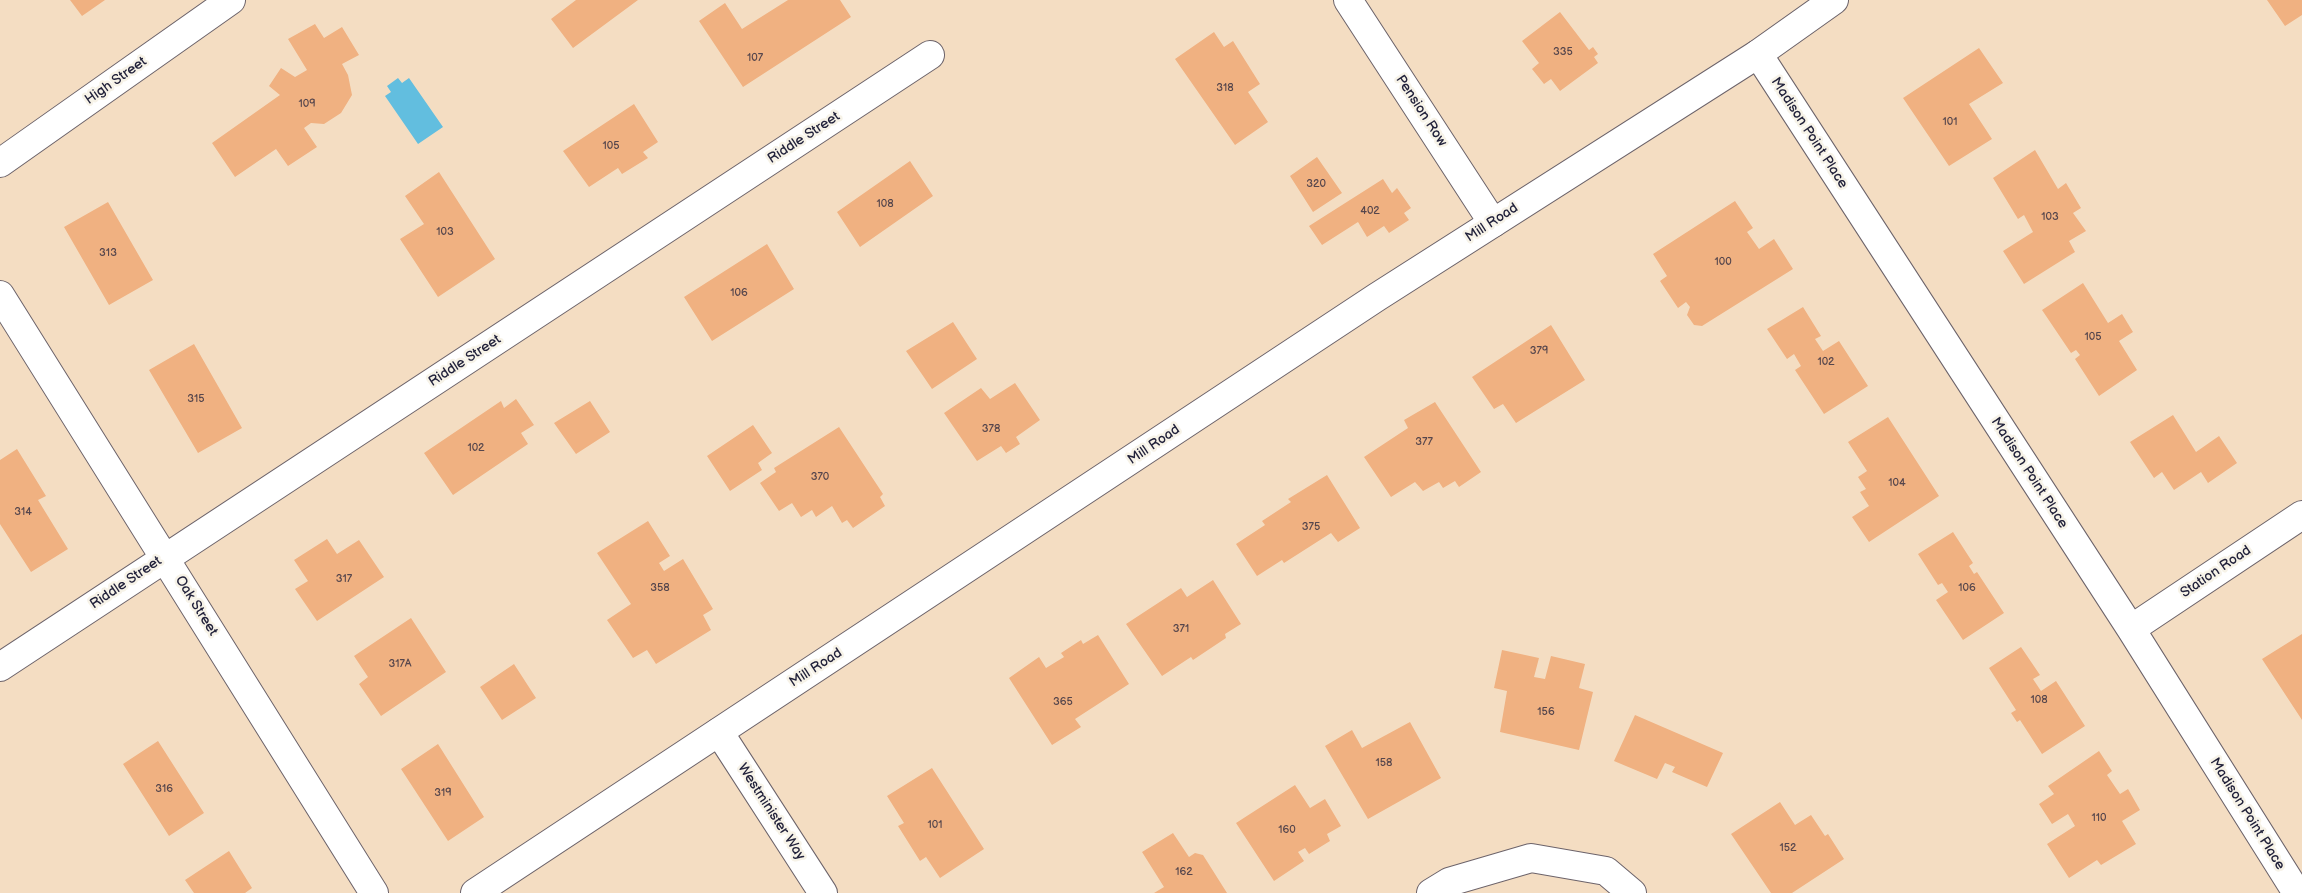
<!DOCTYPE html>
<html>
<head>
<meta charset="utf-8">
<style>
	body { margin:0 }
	canvas { display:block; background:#f4ddc2 }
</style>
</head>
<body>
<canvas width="2302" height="893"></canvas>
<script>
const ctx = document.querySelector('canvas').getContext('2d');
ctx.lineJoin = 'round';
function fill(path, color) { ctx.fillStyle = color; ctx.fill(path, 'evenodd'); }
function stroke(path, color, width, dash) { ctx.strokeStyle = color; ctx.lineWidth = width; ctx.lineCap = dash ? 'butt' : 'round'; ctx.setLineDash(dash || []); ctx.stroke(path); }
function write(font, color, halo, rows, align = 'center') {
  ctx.font = font + ' "Balsamiq Sans",sans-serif'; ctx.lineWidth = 5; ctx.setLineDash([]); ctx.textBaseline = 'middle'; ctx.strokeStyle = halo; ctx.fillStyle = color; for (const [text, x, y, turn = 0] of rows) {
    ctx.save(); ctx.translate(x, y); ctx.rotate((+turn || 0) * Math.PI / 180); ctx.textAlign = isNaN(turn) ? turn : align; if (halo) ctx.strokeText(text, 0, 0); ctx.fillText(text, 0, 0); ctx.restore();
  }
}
const water = new Path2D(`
	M398,78l4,5 7,-5 34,49 -25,17 -33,-48 6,-4 -4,-6z`);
const building = new Path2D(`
	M70,0h35l-23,16z
	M576,0h62l-65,48 -22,-29z
	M788,0h52l11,17 -108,70 -44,-66 26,-18 17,26z
	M2267,0h35v15l-17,11z
	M1560,12l29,38 4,-3 5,7 -4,3 4,6 -38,28 -9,-12 -7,5 -12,-15 7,-6 -17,-22z
	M315,24l9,14 18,-11 17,28 -17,9 6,11 4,20 -11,18 -17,11 -13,-1 -7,5 13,19 -29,19 -12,-17 -41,28 -23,-34 68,-48 -11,-9 12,-18 14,9 12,-7 -19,-31z
	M1214,32l10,15 9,-6 27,43 -12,8 20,30 -33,23 -60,-86z
	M1979,48l24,35 -34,21 23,35 -43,27 -46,-68z
	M634,104l24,38 -15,10 5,6 -26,16 -4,-6 -29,19 -26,-36z
	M2035,150l23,39 8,-6 15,25 -8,5 13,18 -17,10 6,11 -51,32 -21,-33 30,-19 -9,-17 -6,4 -25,-41z
	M1317,157l25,36 -29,19 -23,-36z
	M910,161l23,35 -73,51 -23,-35z
	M439,172l56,87 -57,38 -38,-58 24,-15 -19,-28z
	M1383,179l9,14 5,-5 14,20 -7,5 5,7 -20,13 -5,-7 -17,11 -9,-15 -36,23 -13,-19z
	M1735,201l18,27 -6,4 12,17 15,-10 19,30 -91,57 -8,-1 -7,-10 3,-8 -4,-5 -8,6 -18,-27 7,-5 -14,-22z
	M108,202l45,78 -44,25 -45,-78z
	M767,244l27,45 -82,52 -28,-44z
	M2083,283l25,40 14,-9 11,18 -14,9 18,29 -38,26 -24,-37 5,-4 -4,-5 -5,3 -29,-43z
	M1803,307l18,29 -6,3 8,12 16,-10 29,45 -44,28 -29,-44 6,-4 -7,-12 -7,5 -20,-30z
	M953,322l24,37 -45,30 -26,-38z
	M1551,325l34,55 -69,43 -13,-19 -9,5 -22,-32z
	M194,344l48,84 -44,25 -49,-83z
	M1015,383l25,37 -24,17 4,7 -14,9 -5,-7 -24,15 -33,-48 37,-25 9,11z
	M516,399l18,26 -13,8 7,11 -75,51 -29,-42 77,-52 3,7z
	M590,401l20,31 -34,22 -22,-31z
	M1435,402l46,70 -22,15 -4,-6 -12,7 -4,-6 -16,9 -8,-9 -24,15 -27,-40 44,-29 -4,-8z
	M2173,415l23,37 23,-16 18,27 -29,20 -7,-11 -27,18 -12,-18 -8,6 -24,-36z
	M1888,417l51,79 -70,46 -17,-25 17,-11 -9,-14 6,-3 -8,-12 9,-6 -19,-29z
	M753,425l19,28 -14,10 4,7 -32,21 -23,-35z
	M839,427l44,67 -3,3 5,9 -32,22 -6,-8 -5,3 -10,-17 -16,11 -4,-7 -11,7 -9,-14 -13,8 -19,-28 16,-11 -2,-4z
	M17,449l29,47 -8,4 30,49 -37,23 -31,-48v-64z
	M1327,475l33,53 -22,14 -7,-9 -47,30 -2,-3 -25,16 -21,-32 29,-19 -3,-4 29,-19 -3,-3z
	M648,521l22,35 -11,7 5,8 19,-12 30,50 -10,6 8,15 -55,34 -9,-14 -14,8 -26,-38 24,-16 -34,-51z
	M1953,532l20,31 -4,3 5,8 3,-2 27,41 -41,27 -27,-40 12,-8 -6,-9 -4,2 -20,-31z
	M327,539l10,15 22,-14 25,37 -67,44 -22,-32 13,-8 -14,-21z
	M1213,580l28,44 -16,10 1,4 -33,22 -2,-3 -29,19 -36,-52 55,-36 6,9z
	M411,618l35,54 -65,44 -22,-32 9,-7 -14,-21z
	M2302,634v86l-40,-61z
	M1098,635l31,49 -54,35 6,8 -29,18 -43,-67 30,-21 7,11 18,-11 -3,-4 20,-13 2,4z
	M2021,647l19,28 -7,4 8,12 15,-10 29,45 -43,28 -22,-34 -3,2 -6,-9 5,-3 -27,-42z
	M1502,650l37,8 -5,19 11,2 6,-23 34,8 -6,24 14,4 -14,58 -79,-18 7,-41 -13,-3z
	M514,664l22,34 -34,22 -22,-33z
	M1635,715l88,38 -16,34 -35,-15 3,-5 -10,-4 -8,16 -43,-18z
	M1410,722l31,56 -73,41 -43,-73 27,-16 10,18z
	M158,741l46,72 -35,23 -46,-72z
	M438,744l46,73 -36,24 -47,-72z
	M2099,751l13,20 -5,4 13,19 8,-5 12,21 -18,11 14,23 -35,21 -4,-5 -28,18 -22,-34 28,-18 -7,-12 -16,10 -13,-20 15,-10 -6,-8z
	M932,768l52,81 -44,29 -14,-21 -6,4 -22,-35 6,-3 -17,-27z
	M1295,785l15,23 15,-9 16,27 -14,8 3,7 -21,13 -4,-6 -7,4 6,9 -30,20 -38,-58z
	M1780,802l15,23 16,-10 14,21 3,-2 16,25 -52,34h-21l-40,-59z
	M1173,833l16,24 6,-4 8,2 24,38h-73l10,-6 -22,-35z
	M229,851l23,37 -7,5h-51l-9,-13z`);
const street = new Path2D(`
	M1348,0l145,223
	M1758,54l373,575 166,264
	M0,163l231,-163
	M0,295l374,598
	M2131,629l171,-114
	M0,667l930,-612
	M719,732l104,161
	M1431,893l18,-11 82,-24 75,13 26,22`);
const secondary = new Path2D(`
	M475,893l902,-596 381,-243 76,-54`);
const numberNames = [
	["335",1563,52],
	["107",755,58],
	["318",1225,88],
	["109",307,104],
	["101",1950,122],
	["105",611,146],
	["320",1316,184],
	["108",885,204],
	["402",1370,211],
	["103",2050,217],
	["103",445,232],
	["313",108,253],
	["100",1723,262],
	["106",739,293],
	["105",2093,337],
	["379",1539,351],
	["102",1826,362],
	["315",196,399],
	["378",991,429],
	["377",1424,442],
	["102",476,448],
	["370",820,477],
	["104",1897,483],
	["314",23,512],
	["375",1311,527],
	["317",344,579],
	["358",660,588],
	["106",1967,588],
	["371",1181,629],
	["317A",400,664],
	["108",2039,700],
	["365",1063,702],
	["156",1546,712],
	["158",1384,763],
	["316",164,789],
	["319",443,793],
	["110",2099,818],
	["101",935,825],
	["160",1287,830],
	["152",1788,848],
	["162",1184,872]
];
const streetNames = [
	["High Street",116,81,-35],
	["Pension Row",1421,111,57],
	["Madison Point Place",1809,133,57],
	["Riddle Street",804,138,-33],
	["Mill Road",1492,223,-33],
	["Riddle Street",465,361,-33],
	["Mill Road",1154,445,-34],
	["Madison Point Place",2029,473,57],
	["Station Road",2216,572,-34],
	["Riddle Street",126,583,-34],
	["Oak Street",196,606,58],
	["Mill Road",816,668,-33],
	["Westminister Way",771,812,57],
	["Madison Point Place",2247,814,58]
];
fill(water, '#62bedf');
fill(building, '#f0b181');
stroke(street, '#6c636a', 30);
stroke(secondary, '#6c636a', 30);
stroke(street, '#fff', 28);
stroke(secondary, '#fff', 28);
write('11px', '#56464c', null, numberNames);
write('14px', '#22223b', '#f7f3e8', streetNames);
</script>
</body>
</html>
